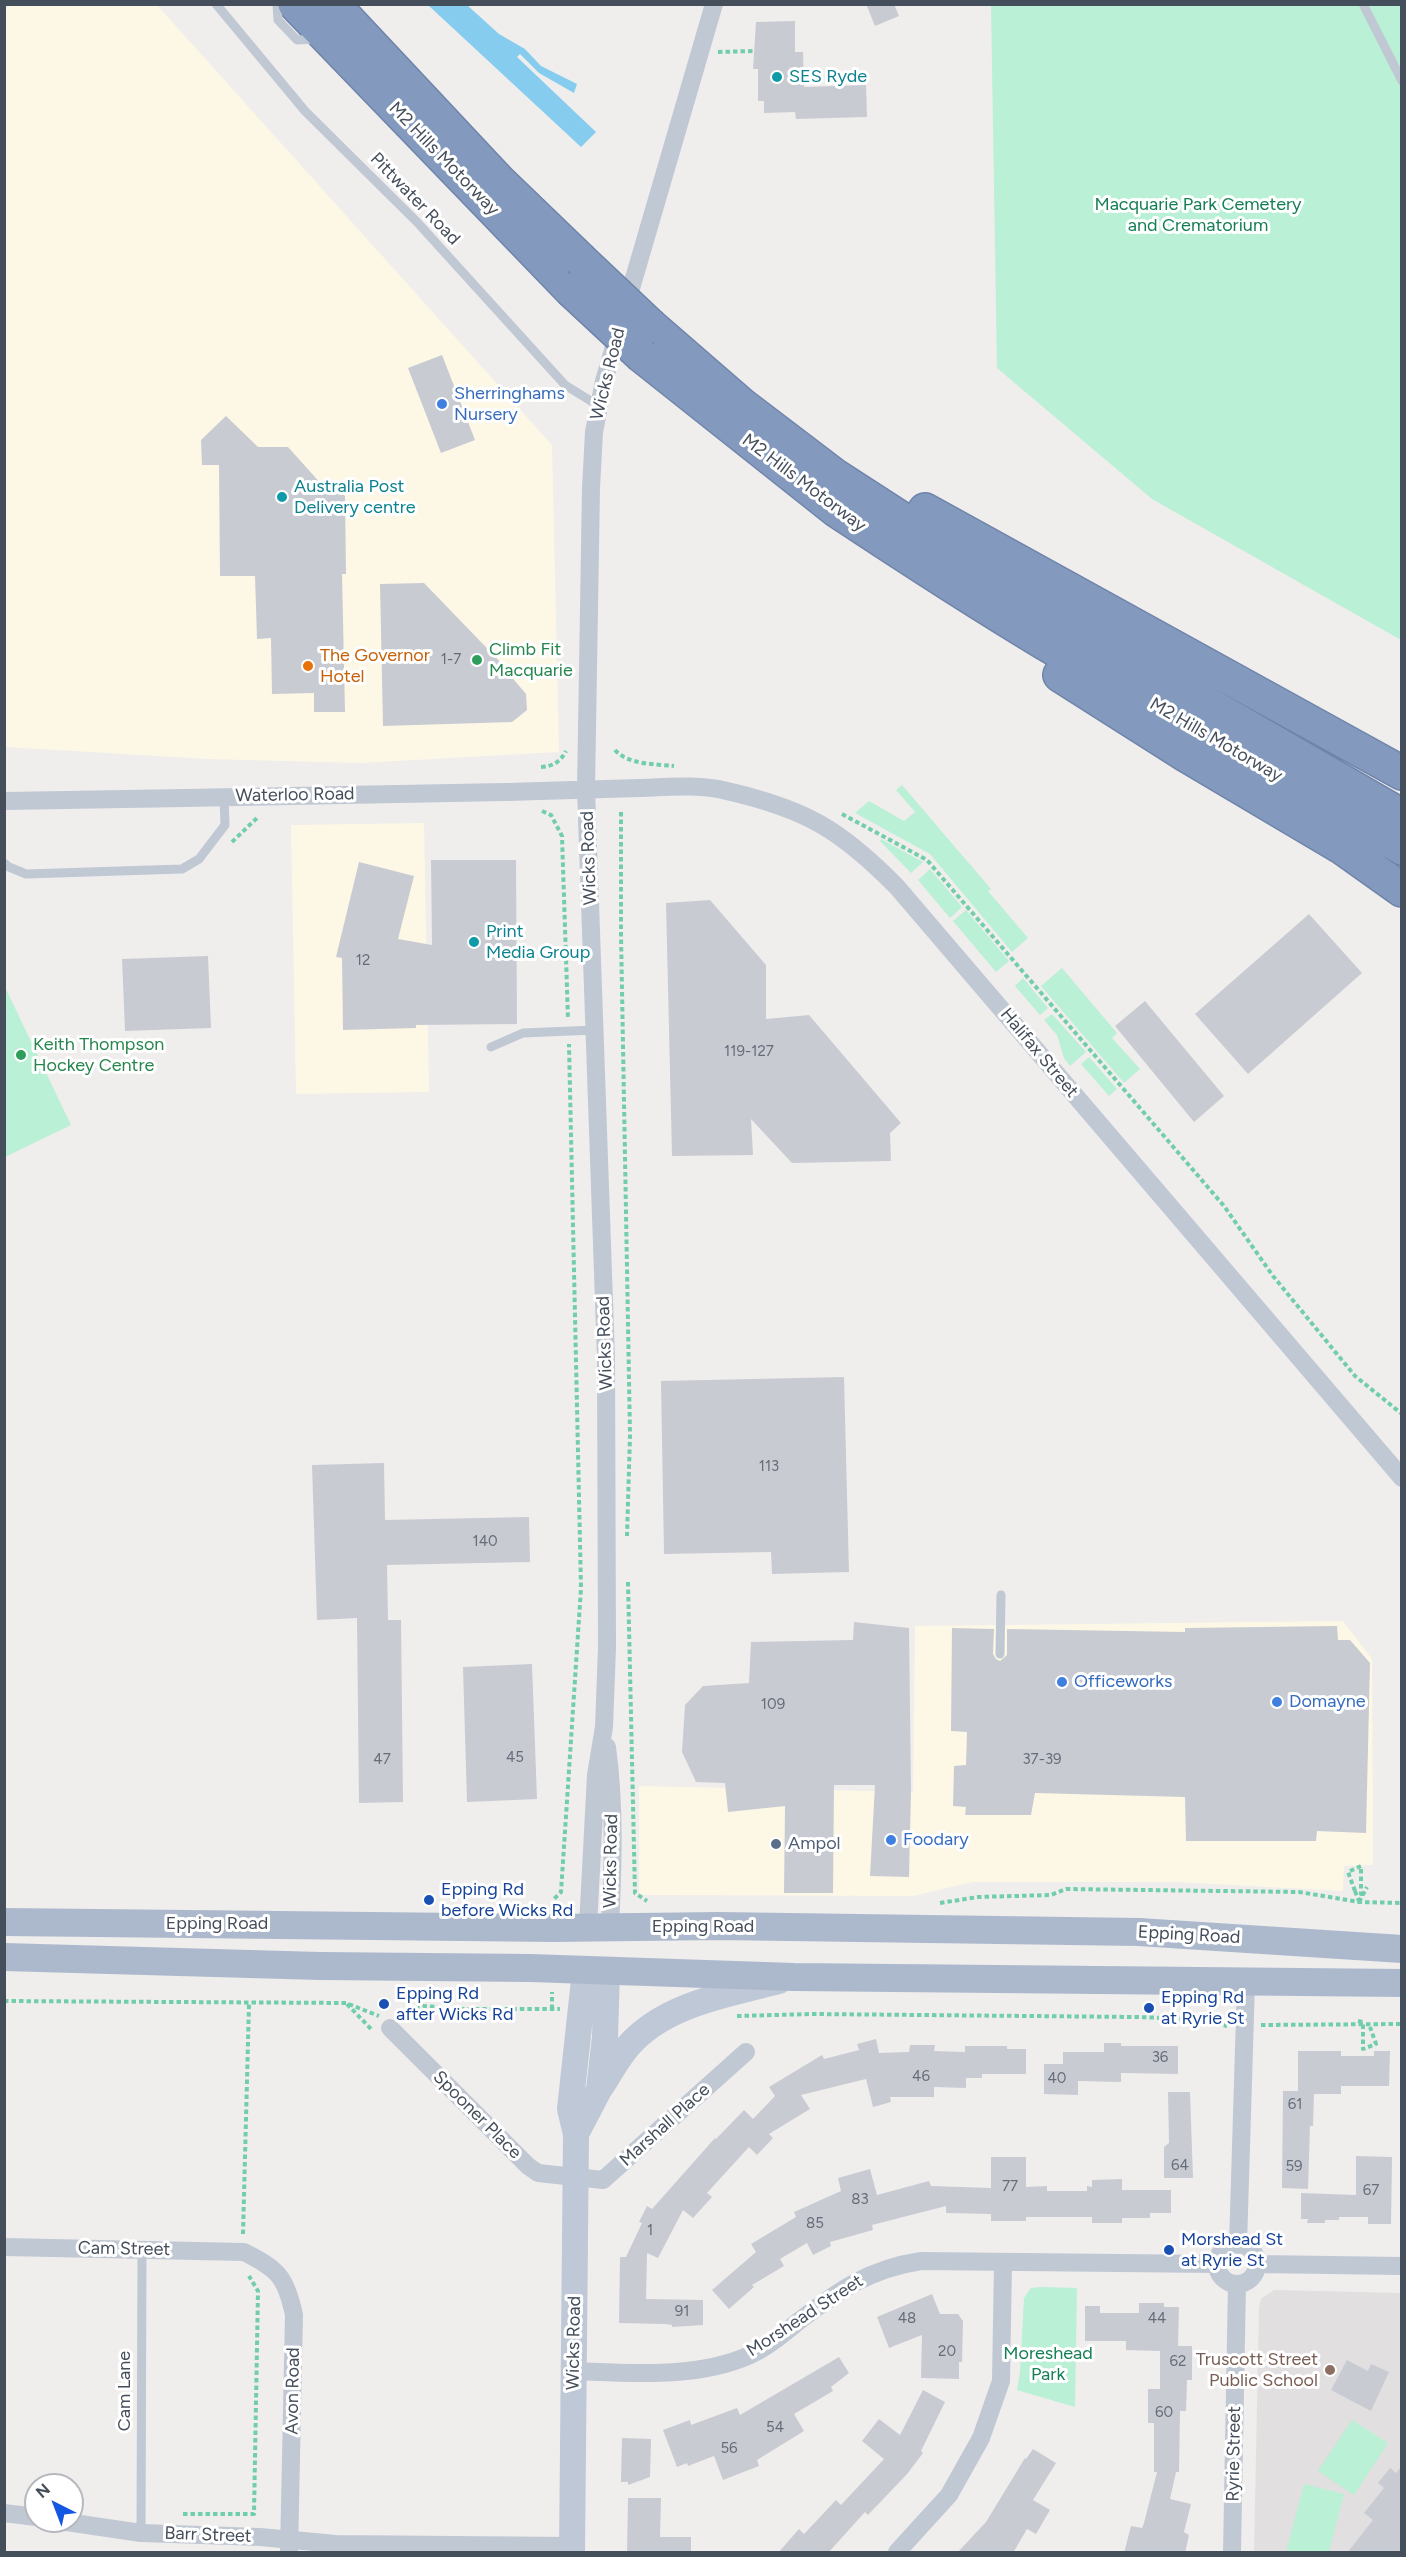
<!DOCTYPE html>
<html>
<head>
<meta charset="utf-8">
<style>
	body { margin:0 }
	#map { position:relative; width:1406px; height:2557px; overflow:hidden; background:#f0eded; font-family:Figtree,sans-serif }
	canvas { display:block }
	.frame { position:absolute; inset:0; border:6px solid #454e5b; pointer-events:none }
	.north { position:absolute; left:24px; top:2473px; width:60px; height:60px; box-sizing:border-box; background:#fff; border:2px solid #b5b8bd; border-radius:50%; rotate:318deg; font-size:16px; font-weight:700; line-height:24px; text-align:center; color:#454e5b }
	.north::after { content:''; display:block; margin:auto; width:21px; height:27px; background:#1457e3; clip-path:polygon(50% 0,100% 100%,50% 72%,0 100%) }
</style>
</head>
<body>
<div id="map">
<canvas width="1406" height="2557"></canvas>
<div class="frame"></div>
<div class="north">N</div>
</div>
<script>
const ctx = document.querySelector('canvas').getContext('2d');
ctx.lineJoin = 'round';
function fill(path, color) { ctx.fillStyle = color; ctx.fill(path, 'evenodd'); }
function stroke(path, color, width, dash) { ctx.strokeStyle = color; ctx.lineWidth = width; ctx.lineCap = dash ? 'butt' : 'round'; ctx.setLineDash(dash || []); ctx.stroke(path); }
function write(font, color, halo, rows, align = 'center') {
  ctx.font = font + ' Figtree,sans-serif'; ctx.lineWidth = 6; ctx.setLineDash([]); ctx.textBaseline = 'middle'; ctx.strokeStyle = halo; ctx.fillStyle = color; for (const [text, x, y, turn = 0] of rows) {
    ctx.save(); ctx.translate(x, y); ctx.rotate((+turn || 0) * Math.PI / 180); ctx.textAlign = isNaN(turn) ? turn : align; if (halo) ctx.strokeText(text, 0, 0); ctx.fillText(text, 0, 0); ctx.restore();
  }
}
const commercial = new Path2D(`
	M11,4l146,1 395,440 7,307 -197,11 -156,-4 -201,-12 -1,-737z
	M424,823l5,269 -133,2 -5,-269z
	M1343,1621l29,38 1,206 -29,1 -1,25 -166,-9h-204l-60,14 -274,-1v-109l274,6 2,-166z`);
const education = new Path2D(`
	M1274,2290l127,3v259h-147l5,-245 2,-8z`);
const green = new Path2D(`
	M991,5h410v635l-249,-141 -155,-131z
	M902,785l89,104 -3,2 40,47 -16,14 -82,-98 -75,-41 14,-12 35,20 11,-9 -19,-22z
	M881,839l42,23 -12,11 -31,-32z
	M930,869l32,38 -12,11 -32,-38z
	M966,910l43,51 -13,11 -43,-51z
	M1062,968l55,65 -5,5 28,31 -16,14 -83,-97z
	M1023,978l25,30 -8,7 -25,-29z
	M4,985l67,140 -66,32h-1z
	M1052,1014l34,38 -16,14 -6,-8 -7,-23 -13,-15z
	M1089,1057l28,32 -8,7 -28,-32z
	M1041,2287l36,1 -2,119 -58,-17 3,-18 4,-74 7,-10z
	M1352,2420l36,23 -34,52 -36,-24z
	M1304,2484l40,10 -15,58h-43z`);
const water = new Path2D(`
	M428,5h39l32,29 26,15 16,17 36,18 -3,9 -35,-20 -19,-19 -3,3 79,75 -15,15z`);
const building = new Path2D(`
	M866,4h28l5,12 -24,10z
	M795,21v31h8l1,35 62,-2 1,32 -71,2 -1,-7 -31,1v-12h-6v-32h-5l3,-47z
	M442,355l33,85 -34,13 -33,-85z
	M226,416l32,31h30l35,39h12l10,10 1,78h-4l3,138h-31v-19l-42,1 -1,-56 -14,1 -2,-63h-35l-1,-111h-17l-1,-25z
	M424,583l84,87 1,4 17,20 1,16 -15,12 -129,4 -3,-142z
	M431,860h85l1,164 -101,1v3l-73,2 -1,-72 -6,-1 23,-95 55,14 -16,63 34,6z
	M710,900l56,65v54l43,-4 92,108 -11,10 1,28 -99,2 -41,-44 2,36 -81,1 -6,-253z
	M1309,914l53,59 -114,101 -53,-60z
	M208,956l3,72 -86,3 -3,-72z
	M1145,1001l79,95 -30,26 -79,-96z
	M844,1377l5,195 -77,2 -1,-22 -107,2 -3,-173z
	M384,1463l1,57 144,-3 1,45 -143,3 1,55h13l2,182 -44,1 -2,-185 -40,2 -5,-155z
	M854,1622l55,6 2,163 -2,86 -39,-1 5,-91h-41l-1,108h-49l1,-87 -57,6 -3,-29 -29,-1 -14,-30 3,-47 18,-19 46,-3 2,-41 102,-2z
	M1337,1626l1,14h12l20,23 -4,170 -49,-2 -1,10h-130l-1,-44 -150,-4 -4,22h-66l1,-8 -13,-1 1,-40 12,-1 1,-33 -16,-1 1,-103 42,1 -1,25 3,5 4,2 7,-6v-26l178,3v-4z
	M532,1664l5,135 -70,3 -4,-135z
	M876,2039l3,14 30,-1 1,-7h25l-1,6 31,1v-6h42v3h19v25h-44v4h-16v10l-32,-1v10h-44l1,5 -18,5 -7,-28 -65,16 9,14 -41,25 4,4 -16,17 -8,-8 -42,46 5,4 -19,21 -10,-8 -25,48 -11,-5 -1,46 57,1v25l-31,2v-2l-7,-1 -46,-1 1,-66h6l16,-34 -3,-1 8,-16 5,3 63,-71 1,1 28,-29 9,9 22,-23 -6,-9 53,-32 2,4 35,-9 -2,-6z
	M1104,2043h17v3h57v28l-57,-1v9l-43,-1v14l-34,-1v-30h19v-12h41z
	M1298,2051h43v5h33v-5h16l-1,35h-48v8h-27l-1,32h-3l-2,63 -26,-1 1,-97h15z
	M1168,2092h22l3,86h-29v-31l5,-4z
	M1356,2156l36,1 -1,67h-23v-7h-29v3h-14v3h-18l1,-4h-7v-26l55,2z
	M991,2157h35v30l21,-1v5h40v-5l5,1v-7l30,-1v11h49v23h-21v5h-28v5h-30v-6h-66v4h-35v-7l-45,-1v-7l-74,19 1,5 -43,12 1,4 -18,9 -6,-12 -27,16 4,7 -32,19 2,2 -25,22 -17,-19 44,-38 -5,-8 45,-27 -2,-5 47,-21 -3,-13 32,-9 7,26 52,-14 2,5 60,2z
	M932,2294l8,20h18l5,7 -1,41h-3v17l-38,-1 1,-43 -33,13 -12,-31z
	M1139,2303h25v4h15l-1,39h14v34h-5l-1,31h-6l-1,61h-3l-6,27 21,5 -7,28 5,3 -4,18h-61l7,-27 11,2 2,-5 13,-51h-3v-49h-6v-34h12v-38l-34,-1v-9h-41v-35h15v7h39z
	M839,2357l10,16 -18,14 2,4 -39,23 10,17 -47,29 2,6 -36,14 -9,-24 -26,10 -1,-3 -10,4 -14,-37 27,-10 1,5 46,-17 3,7z
	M1347,2360l21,11 3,-7 18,8 -18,39 -40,-21z
	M923,2390l22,12 -24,49 2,2 -15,20 -40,42 -3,-3 -37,41h-50l21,-24 5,5 32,-34 5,5 43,-46 -22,-18 17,-22 21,16z
	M622,2438l29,1 -1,38 -22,8v-3h-7z
	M1033,2449l23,14 -23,37 17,10 -14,24 -9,-5 -14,24h-56l29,-31 39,-64 1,1z
	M1401,2467v86h-54l26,-33 -9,-7 20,-25 -6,-5 12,-15 6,5z
	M628,2498h33l-1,39h31v16h-64z`);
const path = new Path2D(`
	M718,52l35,-1
	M615,750c13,15 41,14 59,16
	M541,767c13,-1 19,-5 25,-16
	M542,811l9,4 11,21 6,183
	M621,812v122l9,501 -3,101
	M842,814l85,46 297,346 49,70 82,100 47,38
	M232,842l27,-26
	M628,1582l7,311 12,8
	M1355,1891l4,10
	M1359,1902l8,-15
	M940,1903l38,-6 73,-2 15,-6 233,3 60,10 43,1
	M554,1906v-7l7,-7 20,-304 -12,-544
	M4,2001l342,2 33,13
	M347,2004l26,27
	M552,2009v-17
	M401,2013l22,-7 42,3h95
	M737,2016l75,-2 325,3 58,2 32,7
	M1261,2025l141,-1
	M243,2234l6,-230
	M183,2514h71l4,-223 -9,-15`);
const service = new Path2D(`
	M216,4l89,107 112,111 148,163 34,21
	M277,4l1,16 19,20 19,-1
	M1363,4l39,77
	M4,863l5,4 17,7 156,-5 17,-10 26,-34 -1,-28
	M491,1047l32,-14 72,-3
	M1000,1654l1,-59
	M141,2533l1,-283`);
const minor = new Path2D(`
	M4,801c167,-3 334,-5 501,-9 45,-1 90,-3 134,-4 29,-1 60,-4 88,3 79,18 114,39 170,96l505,591
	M607,1747c8,59 6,120 3,179
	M588,1926l8,-151 8,-48 3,-79 -1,-290 -20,-569 5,-301 3,-56 10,-51 110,-377
	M390,2028l138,138 10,7 65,7 143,-128
	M1217 2264a20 20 0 1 1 40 0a20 20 0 1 1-40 0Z
	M1238,2245l8,-262
	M4,2247l240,5c34,17 42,25 50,63l-5,237
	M1257,2264l145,2
	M573,2371c57,2 124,8 177,-16 18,-8 34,-22 49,-34 40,-31 70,-52 122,-60l296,3
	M4,2513l32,4
	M60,2521l81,12 119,4 76,7 236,2
	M897,2552l52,-57 32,-57 20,-57 2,-118
	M1232,2552l5,-268`);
const secondary = new Path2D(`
	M599,2090c12,-17 20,-36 35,-50 37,-37 96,-46 145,-59
	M576,2134l23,-44 6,-53 2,-65
	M572,2552l4,-418 -6,-25 15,-138`);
const primary = new Path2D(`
	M4,1922l550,6 164,-2 421,6 263,17
	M4,1957l316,9 210,2 264,9 608,6`);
const motorway = new Path2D(`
	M295,4l276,286
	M333,4l167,178 80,77
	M651,326l91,79 92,70 184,119 384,222
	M642,356l194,154c68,45 137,90 207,132 119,70 241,134 359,206
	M925,510l477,263
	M1060,675l126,80 157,93 59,42`);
const pathBridge = new Path2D(`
	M1355,1891l-7,-19 13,-6v28h5
	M1358,2021l5,1v27l13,-5 -6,-17`);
const motorwayBridge = new Path2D(`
	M580,259l71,67
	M571,290l71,66`);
const markers = [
	[777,77,6,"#0f9aa8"],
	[442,404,6,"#3f7fe0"],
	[282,497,6,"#0f9aa8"],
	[477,660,6,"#2e9e5b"],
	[308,666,6,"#e8710a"],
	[474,942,6,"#0f9aa8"],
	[21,1055,6,"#2e9e5b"],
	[1062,1682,6,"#3f7fe0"],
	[1277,1702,6,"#3f7fe0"],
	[891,1840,6,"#3f7fe0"],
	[776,1844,6,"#5c6f8a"],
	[429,1900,6,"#1a4fb4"],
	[384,2004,6,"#1a4fb4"],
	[1149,2008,6,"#1a4fb4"],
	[1169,2250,6,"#1a4fb4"],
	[1330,2370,6,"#8d6e63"]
];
const numberNames = [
	["1-7",451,660],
	["12",363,961],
	["119-127",749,1052],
	["113",769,1467],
	["140",485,1542],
	["109",773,1705],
	["45",515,1758],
	["47",382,1760],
	["37-39",1042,1760],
	["36",1160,2058],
	["46",921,2077],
	["40",1057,2079],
	["61",1295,2105],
	["64",1180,2166],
	["59",1294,2167],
	["77",1010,2187],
	["67",1371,2191],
	["83",860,2200],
	["85",815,2224],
	["1",650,2231],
	["91",682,2312],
	["48",907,2319],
	["44",1157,2319],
	["20",947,2352],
	["62",1178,2362],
	["60",1164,2413],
	["54",775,2428],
	["56",729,2449]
];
const cultureNames = [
	["SES Ryde",789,77],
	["Australia Post",294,487],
	["Delivery centre",294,508],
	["Print",486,932],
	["Media Group",486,953]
];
const streetNames = [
	["M2 Hills Motorway",444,159,46],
	["Pittwater Road",415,199,46],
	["Wicks Road",608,374,-76],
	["M2 Hills Motorway",804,483,37],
	["M2 Hills Motorway",1216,740,30],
	["Waterloo Road",295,795,-1],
	["Wicks Road",589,858,-92],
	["Halifax Street",1039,1053,50],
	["Wicks Road",605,1343,-92],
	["Wicks Road",611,1861,-89],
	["Epping Road",217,1924],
	["Epping Road",703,1927],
	["Epping Road",1189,1935,3],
	["Spooner Place",477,2115,45],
	["Marshall Place",665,2125,-42],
	["Cam Street",124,2249,1],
	["Morshead Street",805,2316,-33],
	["Wicks Road",574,2343,-89],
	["Cam Lane",125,2391,-90],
	["Avon Road",293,2391,-89],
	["Ryrie Street",1234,2454,-89],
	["Barr Street",208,2535,2]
];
const parkNames = [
	["Macquarie Park Cemetery",1198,205],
	["and Crematorium",1198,226],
	["Moreshead",1048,2354],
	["Park",1048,2375]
];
const shopNames = [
	["Sherringhams",454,394],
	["Nursery",454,415],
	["Officeworks",1074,1682],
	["Domayne",1289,1702],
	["Foodary",903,1840]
];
const leisureNames = [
	["Climb Fit",489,650],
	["Macquarie",489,671],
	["Keith Thompson",33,1045],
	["Hockey Centre",33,1066]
];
const foodNames = [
	["The Governor",320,656],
	["Hotel",320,677]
];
const serviceNames = [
	["Ampol",788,1844]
];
const transitNames = [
	["Epping Rd",441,1890],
	["before Wicks Rd",441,1911],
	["Epping Rd",396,1994],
	["after Wicks Rd",396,2015],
	["Epping Rd",1161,1998],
	["at Ryrie St",1161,2019],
	["Morshead St",1181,2240],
	["at Ryrie St",1181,2261]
];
const educationNames = [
	["Truscott Street",1318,2360],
	["Public School",1318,2381]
];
fill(commercial, '#fcf8e5');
fill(education, '#e1dfdf');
fill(green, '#baf0d5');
fill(water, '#85ccee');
fill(building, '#c9cbd3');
stroke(motorway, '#6f84aa', 36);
stroke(path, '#71ceab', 4, [4.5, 3]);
stroke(service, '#c0c8d3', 9);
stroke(minor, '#c0c8d3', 18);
stroke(secondary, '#bfc8d7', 26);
stroke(primary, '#acb9cd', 28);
stroke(motorway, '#8399be', 33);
stroke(motorwayBridge, '#6f84aa', 36, []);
stroke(pathBridge, '#71ceab', 4, [4.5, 3]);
stroke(motorwayBridge, '#8399be', 33);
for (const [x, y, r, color] of markers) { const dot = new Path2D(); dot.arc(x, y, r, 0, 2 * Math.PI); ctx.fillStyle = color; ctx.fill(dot); stroke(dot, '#fff', 2); }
write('15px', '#666d79', null, numberNames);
write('18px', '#0d838f', '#fff', cultureNames, 'left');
write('18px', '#454e5b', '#fff', streetNames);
write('18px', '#147e55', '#fff', parkNames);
write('18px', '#366cbe', '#fff', shopNames, 'left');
write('18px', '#27864d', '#fff', leisureNames, 'left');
write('18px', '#c56008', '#fff', foodNames, 'left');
write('18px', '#4e5e75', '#fff', serviceNames, 'left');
write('18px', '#164399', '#fff', transitNames, 'left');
write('18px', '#785e54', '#fff', educationNames, 'right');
</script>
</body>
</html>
